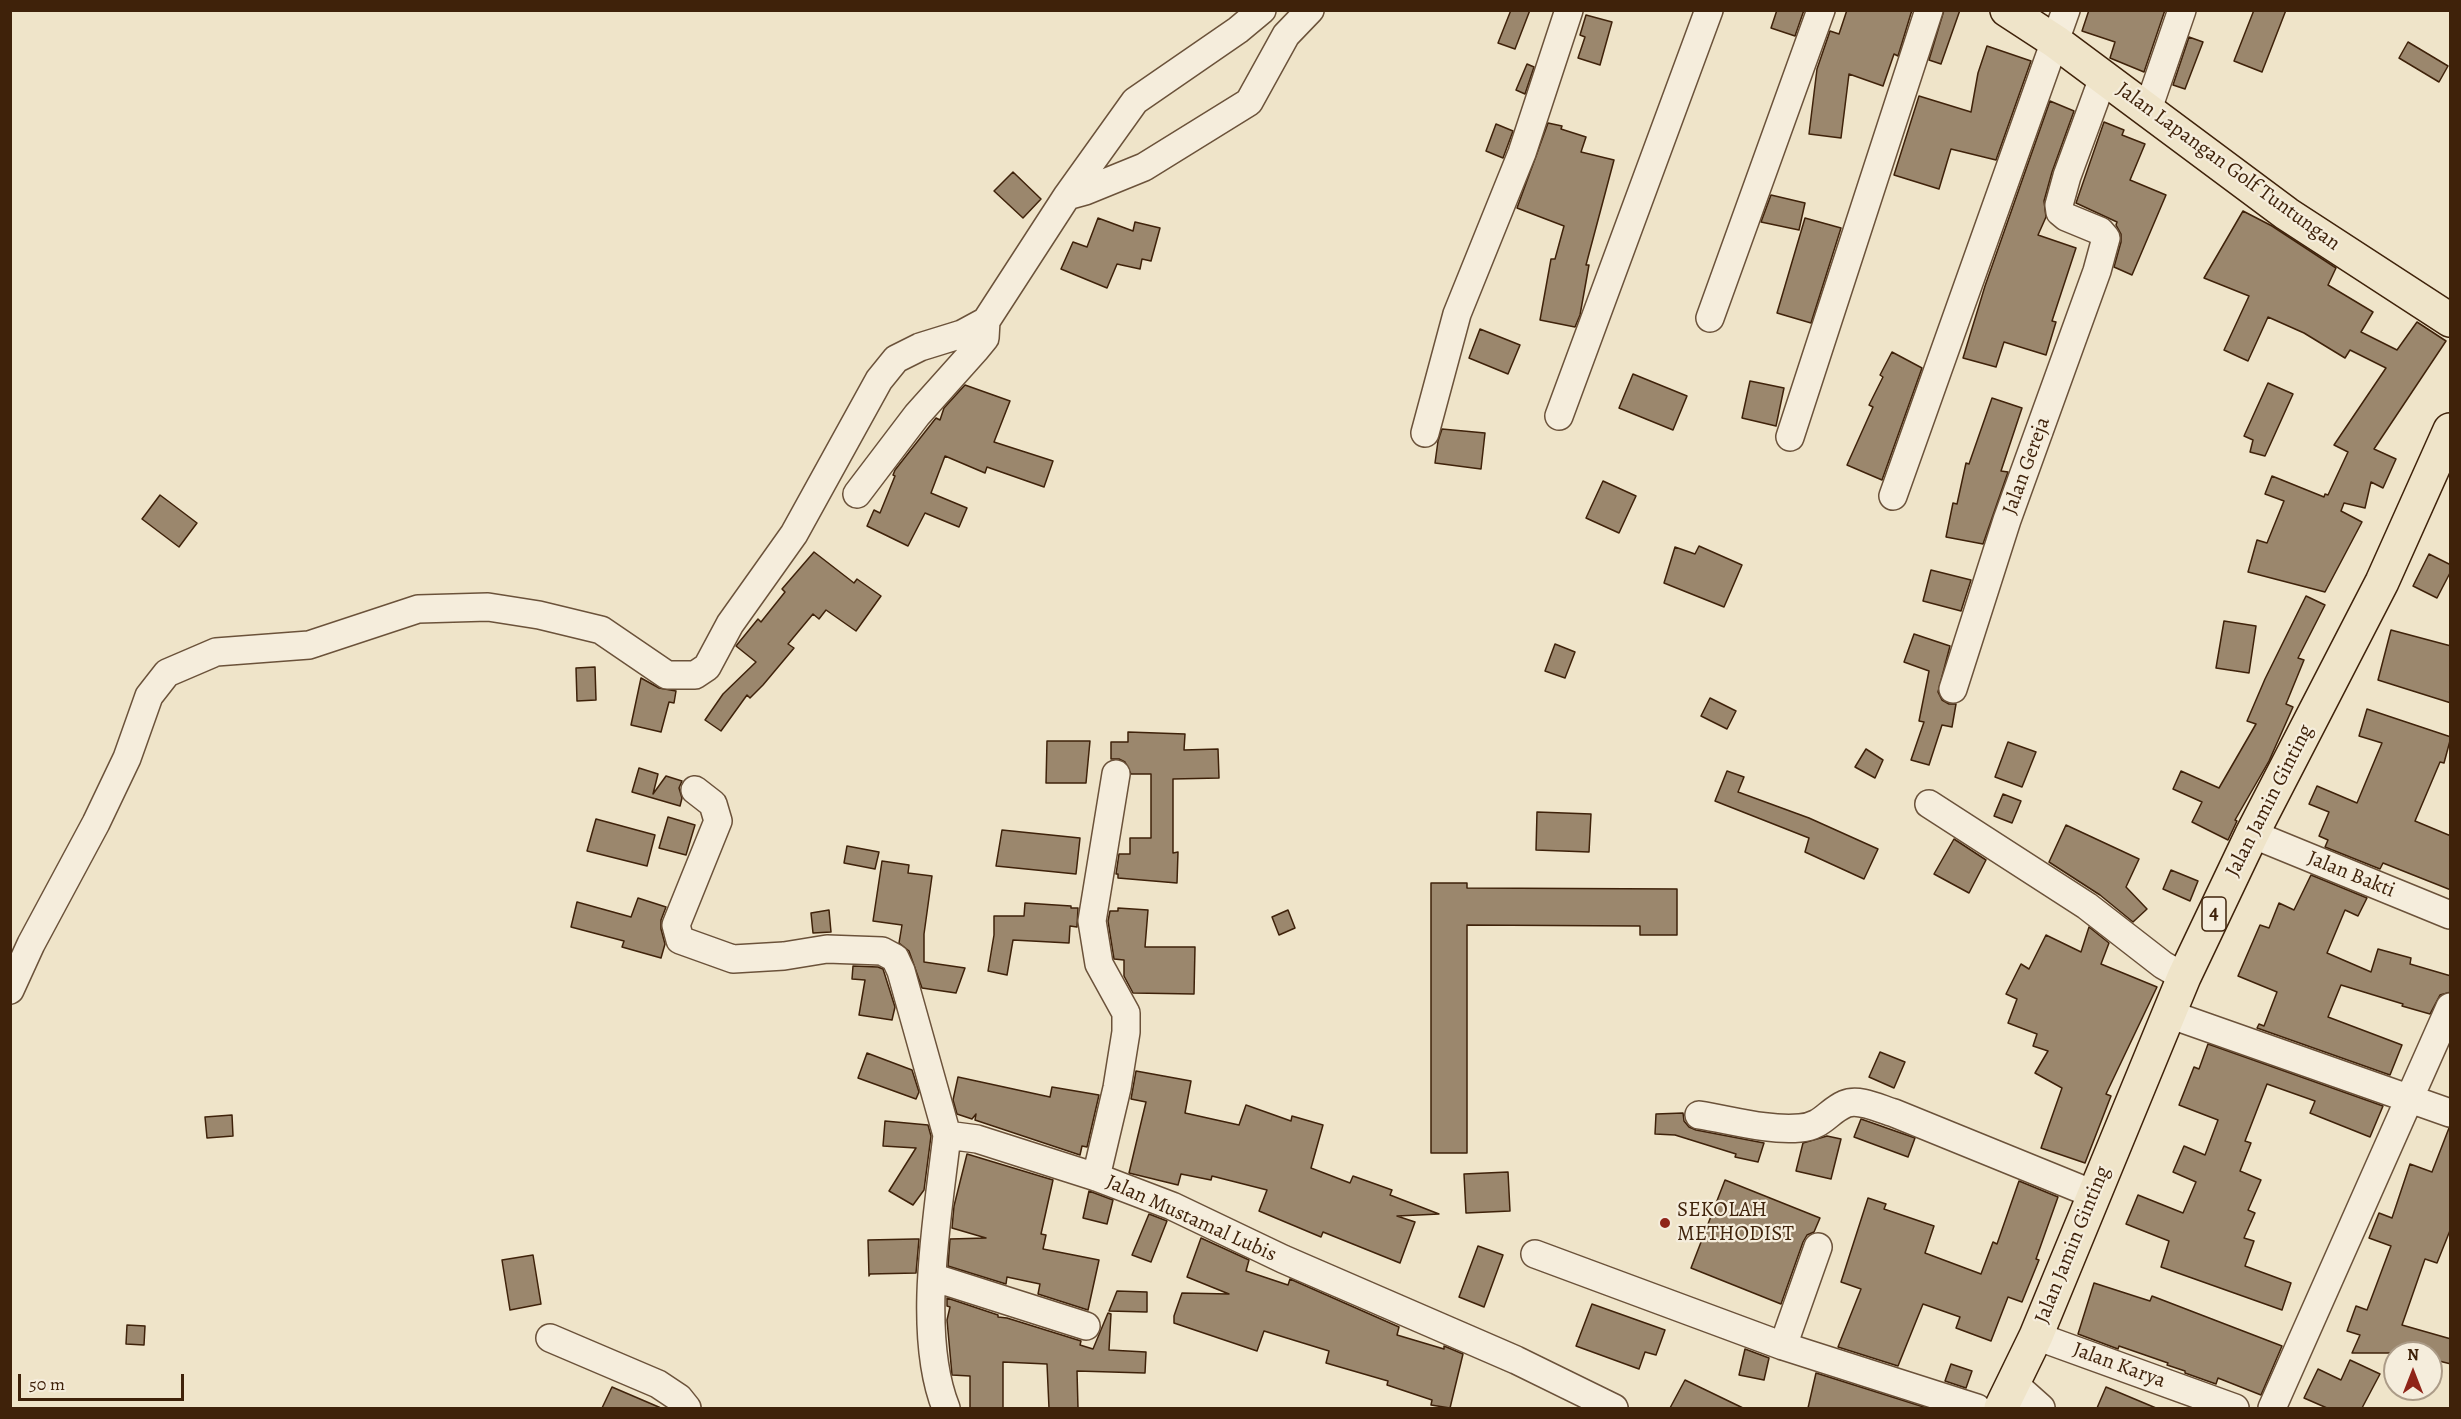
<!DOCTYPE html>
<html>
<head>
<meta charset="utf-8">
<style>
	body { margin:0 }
	#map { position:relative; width:2461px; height:1419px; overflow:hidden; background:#efe4c9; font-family:Alegreya,serif }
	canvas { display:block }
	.frame { position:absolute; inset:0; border:12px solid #3f220a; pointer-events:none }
	.north { position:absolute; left:2383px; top:1341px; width:60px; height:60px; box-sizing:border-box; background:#f5eddc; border:2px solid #ac9c88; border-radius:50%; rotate:0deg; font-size:16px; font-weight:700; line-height:24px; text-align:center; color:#3f220a }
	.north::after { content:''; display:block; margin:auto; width:21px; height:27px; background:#8f2418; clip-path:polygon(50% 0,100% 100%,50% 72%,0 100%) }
	.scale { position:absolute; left:18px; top:1374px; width:166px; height:27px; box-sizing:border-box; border:3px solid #3f220a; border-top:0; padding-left:8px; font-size:18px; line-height:21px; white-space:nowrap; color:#3f220a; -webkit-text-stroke:4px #f5eddc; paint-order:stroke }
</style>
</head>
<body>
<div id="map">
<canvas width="2461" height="1419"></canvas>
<div class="frame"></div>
<div class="north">N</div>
<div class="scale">50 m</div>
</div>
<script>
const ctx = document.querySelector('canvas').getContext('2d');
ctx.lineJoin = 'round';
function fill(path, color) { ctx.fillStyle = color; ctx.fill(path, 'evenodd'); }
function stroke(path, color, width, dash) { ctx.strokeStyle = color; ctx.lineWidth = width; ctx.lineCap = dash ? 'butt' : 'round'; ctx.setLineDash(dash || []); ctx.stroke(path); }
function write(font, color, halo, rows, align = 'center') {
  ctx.font = font + ' Alegreya,serif'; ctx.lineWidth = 4.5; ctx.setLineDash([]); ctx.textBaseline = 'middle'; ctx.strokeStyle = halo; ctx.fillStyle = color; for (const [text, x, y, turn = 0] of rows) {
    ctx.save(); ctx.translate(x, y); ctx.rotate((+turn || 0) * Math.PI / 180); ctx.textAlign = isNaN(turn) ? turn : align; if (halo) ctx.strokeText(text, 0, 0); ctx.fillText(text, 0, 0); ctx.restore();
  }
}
const building = new Path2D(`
	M1511,10h19l-15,39 -17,-6z
	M1777,10h27l-9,26 -24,-8z
	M1847,10h65l-14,46 -4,-2 -11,32 -34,-12 -8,64 -32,-4 8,-65 13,-38 9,3z
	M1944,10h16l-19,54 -12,-4z
	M2089,10h76l-21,62 -34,-14 5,-16 -33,-11z
	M2254,10h32l-24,62 -28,-11z
	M1586,15l26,7 -12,43 -22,-7 7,-21 -5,-2z
	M2189,37l14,5 -18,47 -12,-4z
	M2408,42l40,24 -9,16 -40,-24z
	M1987,46l44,15 -35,99 -45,-11 -12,40 -45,-14 25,-79 52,16 7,-39z
	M1527,64l7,3 -9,27 -9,-4z
	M2050,101l24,10 -22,61 -8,29 2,16 -8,18 38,13 -24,73 4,1 -10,33 -42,-13 -8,25 -33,-9 22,-72z
	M2104,122l20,8 -2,5 23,9 -15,36 36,15 -34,80 -18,-8 7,-25v-8l-5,-9 1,-3 -41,-19z
	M1548,123l14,3 -1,3 25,8 -5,15 33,8 -28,105h3l-9,50 -5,12 -35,-7 11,-61h4l9,-33 -47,-18z
	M1496,124l17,7 -10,27 -17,-7z
	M1013,172l28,27 -18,19 -29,-27z
	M1771,195l34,8 -6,27 -38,-8z
	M2243,211l29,15 64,42 -8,17 45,27 -12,20 36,18 20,-28 29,19 -72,108 22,10 -13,29 -12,-6 -6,26 -21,-5 -3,8 21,11 -37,70 -77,-20 9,-32 10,3 17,-42 -19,-7 7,-18 52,21 1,-3 3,1 20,-43 -14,-7 52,-77 -36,-18 -5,8 -41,-25 -36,-16 -20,44 -24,-11 25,-54 -45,-18z
	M1098,218l35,13 2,-9 25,6 -9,33 -9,-2 -2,10 -23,-5 -10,24 -46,-19 12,-27 14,5z
	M1805,218l36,10 -30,95 -34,-10z
	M1480,329l40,16 -12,29 -39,-16z
	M1892,352l30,16 -40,112 -35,-15 26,-58 -4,-2 14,-28 -3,-2z
	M1633,374l54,22 -14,34 -54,-22z
	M1750,381l34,7 -8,38 -34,-8z
	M2268,383l25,11 -28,62 -15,-4 3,-12 -9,-4z
	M965,385l45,16 -16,41 59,19 -9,26 -57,-20 -2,6 -40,-17 -14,37 36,15 -8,19 -34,-14 -17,33 -41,-20 7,-16 6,3 15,-37 -2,-1 2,-5 41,-52 4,2 4,-12z
	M1992,398l30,10 -21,63 7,1 -25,72 -37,-7 7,-34 4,1 9,-41 3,1z
	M1442,429l43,4 -4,36 -46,-6 3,-22z
	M1603,481l33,15 -17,37 -33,-15z
	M160,495l37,28 -18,24 -37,-28z
	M1699,546l43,19 -18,42 -60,-24 11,-36 20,7z
	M814,552l40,31 3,-4 24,17 -25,35 -30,-21 -7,9 -6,-5 -25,30 6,4 -31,37 -13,13 -3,-3 -26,36 -16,-11 18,-26 33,-32 -20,-16 22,-27 3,3 24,-30 -3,-3z
	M2429,554l22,11v6l-14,27 -24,-12z
	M1931,570l40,10 -10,31 -38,-10z
	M2306,596l19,9 -27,53 6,2 -18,44 7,3 -24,54 -34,59 2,1 -9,19 -36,-18 10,-20 -29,-13 8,-18 38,17 37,-64 -9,-3 18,-42z
	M2224,621l32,5 -7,47 -33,-5z
	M2391,630l60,16v57l-73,-23z
	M1914,634l36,12 -12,46 4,8 7,4h7l-4,23 -10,-2 -13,40 -18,-5 13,-38 -5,-1 10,-50 -25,-9z
	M1555,644l20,8 -10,26 -20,-7z
	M595,667l1,33 -19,1 -1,-33z
	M641,678l18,10 17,3 -2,12 -5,-1 -8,30 -30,-7z
	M1710,698l26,13 -9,18 -26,-13z
	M2367,709l84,28 -7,26 -4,-1 -25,59 36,15v54l-68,-27 -3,6 -55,-22 3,-7 -9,-4 10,-24 -20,-8 8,-18 40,17 25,-60 -23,-7z
	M1128,732l57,2 -1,16 34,-1 1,29 -46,1v74l5,-1 -1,31 -59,-5v-4h-2l3,-20h11v-16h21v-64h-20l-6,-12 -6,-3h-8v-17h17z
	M1047,741h43l-4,42h-40z
	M2008,742l28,10 -14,35 -27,-10z
	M1866,749l17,11 -8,18 -20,-11z
	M639,768l19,6 -5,20 13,-18 16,5 -3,7 3,10 -2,8 -48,-14z
	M1727,771l17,6 -6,15 71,26 69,31 -14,30 -59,-27 4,-14 -94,-37z
	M2003,794l18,7 -9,22 -18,-7z
	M1537,812l54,2 -2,38 -53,-2z
	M668,817l27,8 -9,30 -27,-7z
	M596,819l59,16 -8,31 -60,-15z
	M2066,825l73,34 -13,28 21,22 -14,13 -33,-27 -51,-33z
	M1002,830l78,8 -4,36 -80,-8z
	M1954,839l32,21 -17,33 -35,-19z
	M847,846l32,6 -4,17 -31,-6z
	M882,861l27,4 -1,8 24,3 -8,58v28l41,6 -9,25 -34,-5 -13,-37 -10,-8 3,-18 -29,-4z
	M2171,870l27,11 -8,20 -27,-12z
	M2311,875l56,23 -9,18 -13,-6 -18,43 44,19 7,-23 33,9 -1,6 41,12v16l-11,3 -10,19 -28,-8 1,-2 -62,-19 -13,32 74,28 -12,30 -133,-47 2,-4 5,2 13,-34 -39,-16 22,-51 9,3 10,-25 15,7z
	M1431,883h36v5l210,1v46h-37v-9l-173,-1v228h-36z
	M638,898l28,9 -5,13v9l4,15 -4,14 -39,-11 2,-6 -53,-14 6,-25 54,15z
	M1025,903l46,3v2h7l-1,19 -7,-1 -1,17 -56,-3 -6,35 -19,-4 6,-36v-19h30z
	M1118,908l30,2 -3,37h50l-1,47 -61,-1 -9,-17v-16l-10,-1 -6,-38 2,-10h8z
	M829,910l2,22 -18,1 -2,-20z
	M1288,910l7,18 -16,7 -7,-18z
	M2089,927l20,16 -8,21 56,23 -51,107 5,2 -26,67 -44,-15 21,-60 -27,-15 13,-22 -15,-5 4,-12 -29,-11 9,-24 -11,-5 15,-30 8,5 17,-34 35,17z
	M853,966l25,1 5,2 12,38 -3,13 -33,-5 6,-35 -13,-1z
	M2208,1044l175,62 -13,31 -60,-24 5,-12 -48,-17 -22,57 6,2 -11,28 21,9 -13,30 7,3 -11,25 10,3 -9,25 46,17 -9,27 -121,-43 8,-26 -43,-17 12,-29 45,18 13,-31 -23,-10 11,-26 21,9 13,-35 -39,-15 15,-38 5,2z
	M1880,1052l25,10 -11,26 -25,-11z
	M867,1053l45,17 7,22 -3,7 -58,-21z
	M1136,1071l55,10 -6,32 54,12 7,-20 45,16 1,-5 31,9 -12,43 39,15 3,-7 39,14 -2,5 49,19 -42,2 18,6 -15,41 -77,-31 -2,5 -62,-26 8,-21 -55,-14 -1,4 -30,-6 -3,11 -49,-12 17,-71 -15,-3z
	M958,1077l92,20 2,-10 47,8 -12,52 -5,-1 -2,9 -105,-35 1,-6 -4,5 -15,-5 -4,-14z
	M1683,1113l1,8 5,6 7,3 68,13 -6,19 -23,-5 1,-3 -61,-19 -20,-1 1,-20z
	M232,1115l1,21 -26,2 -2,-21z
	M1861,1119l54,19 -7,19 -54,-20z
	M885,1121l43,4 3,11 -7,54 -11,15 -24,-14 27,-43 -33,-2z
	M2449,1128h2v100l-14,35 -12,-4 -23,66 49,14v25l-20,-5v-6h-79l8,-18 -13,-4 9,-25 11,4 24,-64 -22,-8 10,-25 13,5 18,-54 22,8z
	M1827,1136l14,3 -10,40 -35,-8 7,-28z
	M967,1154l86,26 -12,54 5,1 -3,14 56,11 -11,50 -50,-16 2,-10 -33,-7 -1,7 -58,-18 2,-27 36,-1 -34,-10 2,-22z
	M1508,1172l2,39 -44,2 -2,-39z
	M1725,1180l95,38 -6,14 -7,3 -4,7 -22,62 -90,-36z
	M2019,1181l39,16 -22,62 3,1 -17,42 -14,-5 -17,44 -35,-13 4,-11 -37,-13 -25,62 -60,-19 23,-58 -20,-7 27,-84 18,6 -2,5 50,17 -9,27 56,21 12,-32 4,2z
	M1089,1191l24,9 -6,24 -24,-6z
	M1149,1214l18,7 -16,41 -19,-7z
	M1201,1238l48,22 -3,11 42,14 2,-6 109,48 -2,8 47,14v-3l19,8 -13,54 -19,-3 1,-5 -45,-15 1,-4 -62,-18 3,-12 -65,-20 -7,20 -83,-28v-7l8,-23 47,1 -42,-17z
	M915,1239h4l-3,34 -46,1 -1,2 -1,-36z
	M1478,1246l25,9 -19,52 -25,-10z
	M533,1255l8,49 -31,6 -8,-50z
	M2094,1283l56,18 2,-5 130,50 -21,49 -43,-17 -2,6 -31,-11v-2l-18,-6 1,-2 -49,-17 -1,3 -40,-15z
	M1117,1291l30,1v20l-38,-1z
	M947,1298l51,17v2l9,1 74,23 -1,4 13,4 15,-36 3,1 -2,36 37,2 -1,21 -68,-2 1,37h-29l-2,-44 -44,-2v46h-33v-32l-18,-1 -5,-55 3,-13 -3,-1z
	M1592,1304l73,26 -9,25 -11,-3 -6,17 -63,-23z
	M127,1325l18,1 -1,19 -18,-1z
	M1745,1349l24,9 -5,22 -25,-5z
	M2350,1360l30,14 -18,34h-35l-23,-10 14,-29 23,11z
	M1951,1364l21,7 -6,17 -21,-7z
	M1816,1373l111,35h-119z
	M1685,1380l58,28h-73z
	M612,1387l49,21h-59z
	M2106,1387l50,21h-59z`);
const minor = new Path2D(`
	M2148,109l34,-99
	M1067,196l68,-95 103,-71 24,-20
	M1710,318l111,-308
	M1559,416l150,-406
	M1425,433l32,-119 65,-161 47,-143
	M1790,437l139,-427
	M857,494l60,-79 59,-66 9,-11 1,-17
	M1893,496l173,-486
	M1953,689l54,-169 90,-249 9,-33 -6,-7 -34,-14 -6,-5 -1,-7 8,-29 36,-98
	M695,790l18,14 5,17 -42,104 4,15 53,19 51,-3 43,-7 55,2 13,7 6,13 46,164
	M1929,804l158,102 76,59 21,12
	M2252,834l198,81
	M10,990l21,-46 65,-121 31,-65 22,-62 18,-23 49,-21 93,-7 109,-36 70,-2 51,8 62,15 66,45h28l12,-8 23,-43 64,-90 85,-154 17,-21 24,-12 42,-13 24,-13 81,-125 18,-5 59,-24 105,-65 37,-67 24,-25
	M2169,1014l281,99
	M1699,1115c32,5 69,16 101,13 23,-2 27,-16 45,-24 14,-6 35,5 49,9l199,81
	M1096,1177l21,-89 9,-56v-19l-27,-49 -7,-43 24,-147
	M1535,1254l248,92 194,62
	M932,1277l154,49
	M2036,1336l199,72
	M550,1338l108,46 21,14 8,10
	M1783,1346l35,-99
	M2013,1383l28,25
	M946,1408c-30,-75 -8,-193 1,-273l30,4 119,38 76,29 111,53 233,101 98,48
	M2272,1408l178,-401`);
const major = new Path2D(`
	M2007,10l49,32 231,172 163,106`);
const highway = new Path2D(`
	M2001,1408l35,-72 148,-359 68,-143 130,-252 68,-152`);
const markers = [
	[1665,1223,6,"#8f2418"]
];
const shields = [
	[2214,914,24]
];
const shieldNames = [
	["4",2214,914]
];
const streetNames = [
	["Jalan Lapangan Golf Tuntungan",2228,167,36],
	["Jalan Gereja",2027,466,-70],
	["Jalan Jamin Ginting",2270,801,-63],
	["Jalan Bakti",2351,875,22],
	["Jalan Mustamal Lubis",1191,1219,24],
	["Jalan Jamin Ginting",2073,1245,-68],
	["Jalan Karya",2119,1366,20]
];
const poiNames = [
	["SEKOLAH",1677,1211],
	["METHODIST",1677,1235]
];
fill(building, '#9b876d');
stroke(building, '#3f220a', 1.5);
stroke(minor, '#6b523a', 30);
stroke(major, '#3f220a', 36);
stroke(highway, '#3f220a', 36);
stroke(minor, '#f5eddc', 27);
stroke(major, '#efe4c9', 33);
stroke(highway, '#efe4c9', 33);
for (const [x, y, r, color] of markers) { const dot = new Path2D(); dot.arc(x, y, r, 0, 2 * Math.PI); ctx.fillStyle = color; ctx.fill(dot); stroke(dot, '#f5eddc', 2); }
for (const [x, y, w] of shields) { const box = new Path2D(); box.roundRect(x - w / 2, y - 17, w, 34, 4.5); ctx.fillStyle = '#f5eddc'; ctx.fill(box); stroke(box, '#3f220a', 1.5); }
write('bold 20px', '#3f220a', null, shieldNames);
write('21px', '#3f220a', '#f5eddc', streetNames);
write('21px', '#3f220a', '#f5eddc', poiNames, 'left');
</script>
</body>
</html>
